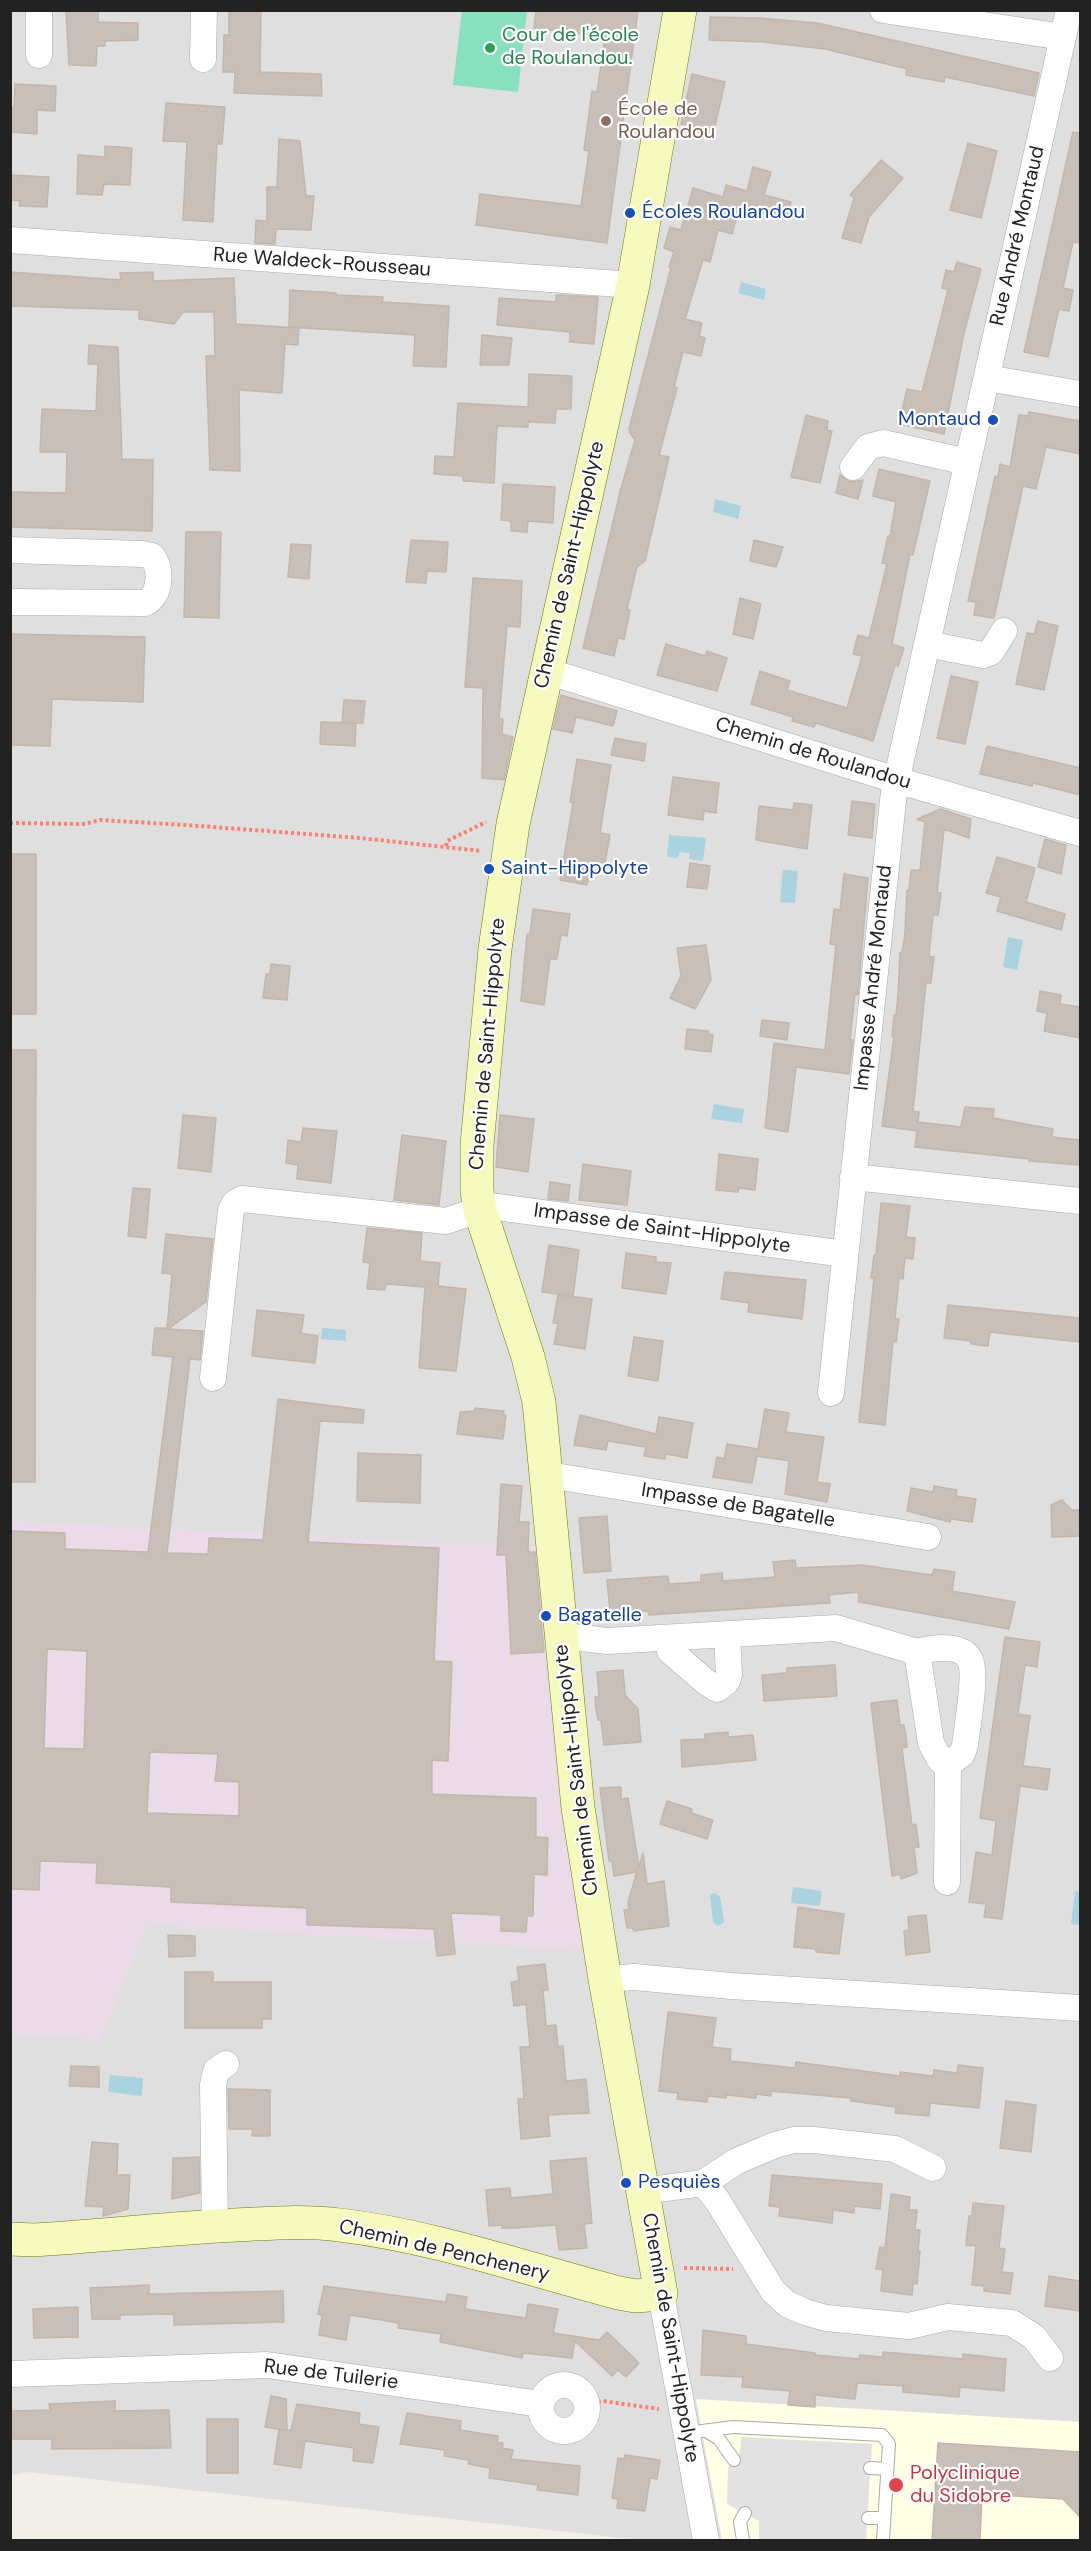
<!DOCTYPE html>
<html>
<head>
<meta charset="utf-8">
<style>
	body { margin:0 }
	#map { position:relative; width:1091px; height:2551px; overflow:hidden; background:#f2efe9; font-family:"DM Sans",sans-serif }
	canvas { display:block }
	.frame { position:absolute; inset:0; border:12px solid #222; pointer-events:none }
</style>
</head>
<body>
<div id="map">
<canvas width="1091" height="2551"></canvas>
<div class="frame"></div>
</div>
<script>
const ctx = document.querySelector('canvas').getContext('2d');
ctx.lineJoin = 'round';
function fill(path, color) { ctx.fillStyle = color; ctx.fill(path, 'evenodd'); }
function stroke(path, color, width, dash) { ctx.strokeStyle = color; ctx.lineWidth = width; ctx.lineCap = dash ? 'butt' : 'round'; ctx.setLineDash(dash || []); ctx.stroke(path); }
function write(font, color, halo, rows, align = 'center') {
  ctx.font = font + ' "DM Sans",sans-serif'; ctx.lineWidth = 4.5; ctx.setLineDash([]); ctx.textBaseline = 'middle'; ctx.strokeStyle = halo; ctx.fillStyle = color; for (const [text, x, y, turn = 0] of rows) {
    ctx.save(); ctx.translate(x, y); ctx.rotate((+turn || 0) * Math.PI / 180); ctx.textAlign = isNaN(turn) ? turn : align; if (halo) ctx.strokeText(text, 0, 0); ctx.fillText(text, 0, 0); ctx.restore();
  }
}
const residential = new Path2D(`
	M11,11h1069v2411l-384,-22 26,140h-81l-612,-68 -18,3z`);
const industrial = new Path2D(`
	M10,1521l529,27 49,403 -440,-27 -48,115 -89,-5z`);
const education = new Path2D(`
	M696,2399l384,23v118h-358z`);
const pitch = new Path2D(`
	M462,10l65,1 -9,81 -65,-7z`);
const parking = new Path2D(`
	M741,2437l131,7 -6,96h-107v-19l-32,-17 1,-36 12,-16z`);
const water = new Path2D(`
	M741,282l25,7 -2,11 -26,-7z
	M715,499l26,7 -3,13 -25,-7z
	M669,835l37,3 -3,23 -14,-2 1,-6 -10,-1 -2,6 -11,-1z
	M783,870l15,1 -3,32 -15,-1z
	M1008,937l15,3 -6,30 -14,-3z
	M714,1104l30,5 -2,14 -31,-4z
	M322,1328l24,2v11l-25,-2z
	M793,1887l29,4 -2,15 -29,-3z
	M1075,1891l5,1v33l-9,-1z
	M714,1893l6,3 4,26 -6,4 -5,-4 -3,-27z
	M110,2075l33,3 -1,18 -34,-4z`);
const building = new Path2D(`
	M66,10h32v12l40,1v17l-33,1v5h-8l-1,20 -27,-1z
	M229,10h32l-1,62 61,2 1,22 -88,-3 1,-21h-12l1,-37h5z
	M536,10h102l-31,233 -131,-18 4,-31 101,12 8,-55 -5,-1 8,-59 5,1 8,-55 -71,-9z
	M710,17l50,1 57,5 222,50 -5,23 -89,-19 -1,5 -38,-7 1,-6 -82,-20 -62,-7 -54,-2z
	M692,74l33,8 -11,49 -33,-7z
	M15,84l41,2 -1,25 -18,-1v24l-27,-2v-24h4z
	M166,103l59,4 -3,37h-5l-4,78 -30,-2 4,-78 -24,-1z
	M1073,132l7,1v110l-7,-1 -10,46 10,2 -4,21 -10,-2 -11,48 -24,-5z
	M279,139l21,2 6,55h8l-3,34 -35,-1 -1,15 -20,-1 1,-23 11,1v-34h10z
	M968,143l29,8 -16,67 -31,-8z
	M105,146l27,2 -2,37 -26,-1 -2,11 -25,-1 1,-39 27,2z
	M881,160l22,18 -34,39 -8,26 -19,-5 12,-40 -4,-3z
	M753,167l18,5 -7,23 27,7 -5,17 -46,-14 -8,29 -14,-4 -8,32 -7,-2 -18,59 17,4 -3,13 6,2 -4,18 -18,-4 -9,35 3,1 -18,67 10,2 -24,104 -8,6 -10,42 3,1 -6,29 -6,-1 -4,18 -31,-8 38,-160 14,-48 -5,-7 -1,-4 42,-162h-2l5,-15 -10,-4 6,-21 11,3 12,-42 30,9 3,-12 21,6z
	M10,175l39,2 -2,30 -28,-1 1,-5 -10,-1z
	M957,262l24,7 -17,64 -20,101 -45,-10 8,-35 15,3 26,-102 -6,-2 4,-18 8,2z
	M10,272l111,8 -1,-7 33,-1v9l81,-3 2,46 63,4 -1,17 -13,-1 -3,49 -43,-3 1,81 -30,-1 -4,-114h9l-1,-44h-31l-9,12 -35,-5v-9l-129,-4z
	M290,290l46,3v2l47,2 -1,5 67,4 -3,61 -33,-1 2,-31 -126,-8z
	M556,295l42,2 -4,47 -24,-2v-10l-73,-7 2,-27 57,4z
	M482,335l30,3 -3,27h-29z
	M89,345l29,2 4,112 31,1 -1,71 -142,-4v-35l56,1 1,-41h-27l2,-43 54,2 2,-47h-10z
	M529,374l43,2 -1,33h-15l-1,14 -27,-1v5l-31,-1 -3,57 -31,-2v-5l-29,-2 1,-18 19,1 4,-54 70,4z
	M1029,412l51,9v33l-34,-7 -10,42 -13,-3 -29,132 -20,-3 2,-13 -8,-1 27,-125 3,1 2,-13 10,3 9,-52 9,1z
	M806,415l22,6 -1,9 5,1 -12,52 -29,-6z
	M879,469l51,12 -17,74 -3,-1 -18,90 12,4 -6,18 -3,-1 -22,76 -57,-18 -2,4 -22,-6 1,-4 -42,-13 9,-33 30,10 -3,9 60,18 15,-52 -9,-2 5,-19 11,3 18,-74 -5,-1 6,-27h2l6,-34 -23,-6z
	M840,475l11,7 12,-2 -5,19 -22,-6z
	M503,484l52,3 -2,36 -25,-2 -1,11 -16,-1v-10l-10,-1z
	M186,532h35l-2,86 -35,-1z
	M411,540l37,2 -2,30 -19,-1 -1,12 -20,-1z
	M754,540l29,7 -7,20 -26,-6z
	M291,544l20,1 -2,34 -21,-2z
	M473,578l49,3 -2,46 -13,-1 -8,93h4l-1,15 11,3 -9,43 -22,-2 1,-90 -18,-1z
	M740,598l21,6 -8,35 -20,-5z
	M1038,621l20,5 -14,64 -28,-6 11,-51 7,1z
	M10,634l135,3 -2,65 -91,-3 -2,47 -40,-1z
	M666,644l39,12 2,-5 20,7 -10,33 -60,-16z
	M951,676l27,6 -13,62 -28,-6z
	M561,695l56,16 -4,15 -37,-9 -4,16 -19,-4z
	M344,700l21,1 -2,22h-21z
	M321,722l35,1 -1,23 -35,-2z
	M615,738l31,6 -2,17 -33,-6z
	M987,746l93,22v27l-47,-12 -1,3 -52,-12z
	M577,759l34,6 -11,68 10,2 -5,28 -13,-2 -5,24 -27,-5 13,-77 -3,-1z
	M673,777l46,6 -3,30 -12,-2 -1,9 -35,-5z
	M852,801l23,3 -3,34 -24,-3z
	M794,803l18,2 -5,44 -51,-9 3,-34 34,4z
	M941,809l30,10 -2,19 -25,-9 -7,64h4l-3,22h-5l-4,41 5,1 -3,26h-5l-13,128 6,1 -1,10 43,5 4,-20 29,2 -1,9 60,11 -1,8 28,3v25l-51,-4v-2l-114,-12 2,-16 -35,-5 12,-89 -2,-1 2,-21h2l2,-20 2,-42 2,-1 3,-19 2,-43h2l2,-20h9l5,-48 -8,-3z
	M1045,839l21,6 -5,29 -23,-7z
	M11,854h25v160h-25z
	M997,857l38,11 -9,34 39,12 -4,16 -64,-19 4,-14 -15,-4z
	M690,863l20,3 -3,23 -20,-2z
	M844,874l24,4 -10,117 -3,-1 -5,46h3l-4,34 -53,-7 -8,65 -23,-4 9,-85 51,7 11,-105 -6,-1 4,-35 6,1z
	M533,909l37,5 -3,22 -6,-1 -4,24h-7l-6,46 -23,-4 6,-67h3z
	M706,945l5,35 -16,29 -25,-11 11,-22 -4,-28z
	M271,964l19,2 -3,34 -24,-2 3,-24h4z
	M1040,991l21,4 -1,9 20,3v31l-36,-7 3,-18 -10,-2z
	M762,1020l27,3 -2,17 -27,-4z
	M687,1029l21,2v3l5,1 -2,17 -26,-3z
	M11,1050h25l-1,432h-24z
	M183,1115l33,3 -5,54 -33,-4z
	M500,1115l34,4 -6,53 -32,-5z
	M303,1128l34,3 -6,52 -34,-4 1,-14 -12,-2 2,-23 13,2z
	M402,1135l44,6 -7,64 -45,-5z
	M719,1154l39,5 -3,31 -16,-2 -1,4 -22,-2z
	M583,1164l48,7 -4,34 -48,-5z
	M550,1182l20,3 -2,16 -20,-2z
	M133,1188l17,1 -4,49 -18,-2z
	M881,1203l29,3 -4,31 9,1 -2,21 -8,-1 -2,21 -4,-1 -4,41h4l-3,23 -3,-1 -8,84 -26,-3 15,-144h-3l3,-23h2z
	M367,1228l55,5 -2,28 20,2 -2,23 28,3 -10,82 -37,-3 6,-81 -39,-3 -1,6 -18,-1 3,-26 -7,-1z
	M166,1234l47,5 -7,63 -38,27 35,2 -3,29 -10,-1 -23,194 41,1 1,-16 54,2 15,-141 86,11 -1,13 -43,-2 -12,121 131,6 -5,113 18,1 -4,99 -16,-1v34l104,4v39l12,1 -1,37 -13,-1 -1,42h-6l-1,16 -25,-1v-16l-50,-2 4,41 -18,2 -3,-27 -127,-4v-17l-136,-6v-15l-75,-4 1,-20 -57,-2 -1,29 -29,-1v-358l55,2v16l83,3 25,-195 -21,-2 3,-27h12l5,-54 -10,-1zM47,1649l40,2 -3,98 -40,-1zM150,1752l68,2 -3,27 24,1v34l-92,-3z
	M549,1245l30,5 -6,46 -31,-4z
	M626,1253l30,4v5l15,1 -5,31 -44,-6z
	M725,1272l81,8 -4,39 -54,-7 1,-9 -28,-4z
	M558,1295l34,4 -7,50 -31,-5 4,-21h-5z
	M948,1305l132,13v24l-90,-10 -2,14 -17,-2v-3l-27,-3z
	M257,1310l47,5 -3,18 17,3 -3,27 -63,-7z
	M634,1337l29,4 -5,40 -30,-5z
	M475,1408l29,3 -1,4h3l-3,24 -46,-5 3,-22 15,-1z
	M765,1409l24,4 -3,19 38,5 -7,45 13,2 -3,18 -42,-8 4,-33 -32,-5 -5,27 -39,-6 4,-20 7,2 3,-15 31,5z
	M580,1415l76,19 3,-17 34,6 -6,35 -21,-4 -1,5 -21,-3 2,-9 -38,-6 -2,9 -32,-5z
	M358,1453l63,2 -1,48 -63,-2z
	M501,1484l21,2 -3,36h10l-1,30h7l9,100 -33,2 -5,-99h-9z
	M934,1486l23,4 -1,6 20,3 -4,23 -21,-3 -1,3 -43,-11 4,-23 22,4z
	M1062,1500l10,10h8v26l-28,1 -1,-32z
	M607,1516l4,55 -27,2 -5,-55z
	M795,1560l1,8 66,-3 70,10 2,-6 21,3 -3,19 63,11 -6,27 -150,-27 -1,-10 -29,3 1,8 -181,12 -1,-4 -38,1 -3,-32 61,-4 1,8 32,-2v-7l21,-2 1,8 52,-4 -2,-15z
	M1005,1637l35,5 -3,25 -12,-2 -7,49 12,2 -7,50 27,3 -3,21 -27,-4 -18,133 -18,-2 2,-13 -17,-2 7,-50 16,3 4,-34 -16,-3z
	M835,1665l2,31 -73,5 -2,-26 25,-2v-5z
	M623,1670l2,25 13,14 3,33 -37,3 -3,-25h-3l-2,-11 -1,-12h4l-2,-25z
	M897,1700l3,25h4l2,11 1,11 -5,1 10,77 4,-1 3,23h-5l3,26 -16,6 -1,-5 -8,2 -21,-173z
	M728,1732v5l25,-2 3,25 -74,7 -1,-27 24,-1v-5z
	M621,1787v12l7,-1 11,69 4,-14 4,31 17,-3 5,45 -35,5 -2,-3h-5l-3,-18h5l-1,-8 9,-30 -23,4 -2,-15h-3l-9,-73z
	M667,1801l25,8 -1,4 22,7 -6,19 -47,-15z
	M798,1907l46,7 -5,40 -23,-2v-3l-22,-2z
	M926,1915l4,37 -24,3 -2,-24 5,-1 -1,-13z
	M168,1935l27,1v20l-26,1z
	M545,1964l3,26h-5l3,36 10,-1 2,22 5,-1 3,35 20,-2 3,34 -41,2 2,21 -29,3 -3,-40h6l-4,-52h10l-4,-43 -12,2 -3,-24 8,-1 -2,-14z
	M185,1972h28v10h58v37h-9v9h-77z
	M668,2012l48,6 -4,29 19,2 -1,12 65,7 1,-6 104,14v-4l33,4 1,-6 23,3 1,-8 25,3 -4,40 -49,-5 -1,13 -34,-3 1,-6 -45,-6v-3l-80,-7v5l-15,-2v4l-30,-3v3l-18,-2 -1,6 -30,-3 1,-6 -19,-2z
	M71,2066l28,1v20l-30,-1z
	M228,2089l42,1v46h-18l1,-7h-24z
	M1006,2101l30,4 -5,47 -31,-4z
	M92,2142l26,2 -1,31h13l-2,34 -25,7 1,-9 -19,-1z
	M199,2157l1,36 -28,6 1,-41z
	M586,2158l6,65 -8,1 3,24 -28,2 -3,-25 -42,3h-12v-3l-13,1 -3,-36 24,-2 1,10 42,-4 -3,-33z
	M772,2175l110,9 -2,25 -26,-3v7l-21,-3 -1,13 -53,-7 1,-9 -11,-1z
	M891,2194l19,3 -1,13h8l-2,20h5l-2,21h2l-1,12 -2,21 -4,-1 -1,12 -31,-4 2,-22h-7l4,-22 5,1z
	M973,2203l31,3 -5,42 6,1 -3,23 11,1 -3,21 -26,-3v-5l-12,-1 4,-39 -10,-1 3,-29h3z
	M1049,2276l31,5v30l-35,-5z
	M149,2285v9l134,-3 1,31 -110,3v-11l-54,1v4h-28l-2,-31z
	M324,2286l122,16 1,-8 20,3 -2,12 61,9 2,-14 30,5 -5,24 46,7 8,-8 32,31 -13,14 -8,-7 -6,6 -37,-35 -3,17 -49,-5 -1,5 -82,-16 1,-8 -43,-6 1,-5 -49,-8 -4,25 -27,-5 3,-20 -4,-1z
	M78,2307v30l-44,1 -1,-29z
	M703,2330l43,6v8l69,9v2l44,4 1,-4 23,2v-5l80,7v-5l43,5 -2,32 -44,-4 -1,10 -56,-5v-6l-46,-3 -2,16 -40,-4v12l-27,-2 2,-14 -48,-4 1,-10 -42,-2z
	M271,2396l15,3 1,31h4l6,-26 63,9 -1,11 20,3 -6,36 -20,-2 1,-13 -49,-7 -4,27 -27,-4 5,-35 5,1 -19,-3z
	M115,2401v10l54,-1 2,38 -119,1v-10h-42v-28l40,-1 -1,-6z
	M407,2413l54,8 -1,9 38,6 -1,6 6,1 -1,5 11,2 -2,9 69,7 -2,29 -41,-5 1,-5 -49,-7 1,-10 -22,-4 1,-4 -25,-4 1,-6 -45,-6z
	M207,2419h31v54h-31z
	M938,2443l142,9v65l-17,-18 -81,-5 -2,47h-48z
	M625,2455l35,5 -3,19 -7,-1 -5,33 -28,-3 1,-9 -6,-1 6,-40 6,1z`);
const path = new Path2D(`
	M10,823l75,1 15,-4 86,5 174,13 122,13
	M446,846l1,-5 39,-19
	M684,2268l49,1
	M586,2404l17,-3 56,8`);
const lane = new Path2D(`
	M708,2432l11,7 15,21
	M687,2433l46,-6 149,8 7,9 -6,96
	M870,2468l17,1
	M868,2518h16
	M743,2540l-3,-18 5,-9`);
const street = new Path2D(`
	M883,10l180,27
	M39,55v-45
	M203,59l1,-49
	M10,240l623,45
	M987,378l93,16
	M853,467l15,-20 15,-4 84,19
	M10,550l132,4 10,2c10,13 9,40 -7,47l-135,-1
	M927,644l56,11 8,-3 13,-21
	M545,673l21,4 330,103 184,53
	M853,1177l227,24
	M213,1378l18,-168 4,-7 7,-4 204,22 44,-15 355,48
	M831,1393l63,-602 175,-781
	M547,1478l14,-1 367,60
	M561,1638l12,-1 34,4 229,-13 81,24 14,91 9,17 8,4 14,-10 3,-9c2,-18 12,-71 5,-85 -8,-17 -38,-12 -53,-8
	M669,1639l1,12 36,31 11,7 10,-8 2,-6 -2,-40
	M947,1882l1,-118
	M605,1979l29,-2 98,9 348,22
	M703,2183l14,17 56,91 14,13 18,8 21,6 83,8 39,-9 64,6 22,14 16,21
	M643,2191l60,-8 34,-22 38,-16 19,-5h20l81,9 38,19
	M215,2226l-2,-141 3,-14 10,-7
	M661,2294l45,246
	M10,2374l257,-9 274,39
	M541 2408a23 23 0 1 1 46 0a23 23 0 1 1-46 0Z`);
const secondary = new Path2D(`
	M10,2239l25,1c60,-4 121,-10 182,-14 40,-2 82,-6 123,-1 94,11 187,44 279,68l16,3 26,-2 -56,-315 -27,-171 -39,-406 -11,-45 -48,-147 -3,-19v-46l18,-196 18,-125 120,-539 47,-275`);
const markers = [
	[490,48,6,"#2e9e5b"],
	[606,121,6,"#8d6e63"],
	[630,213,6,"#1a4fb4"],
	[993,420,6,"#1a4fb4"],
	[489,869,6,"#1a4fb4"],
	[546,1616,6,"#1a4fb4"],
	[626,2183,6,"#1a4fb4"],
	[896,2485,8,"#e0444e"]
];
const leisureNames = [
	["Cour de l'école",502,36],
	["de Roulandou.",502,59]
];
const educationNames = [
	["École de",618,110],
	["Roulandou",618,133]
];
const transitNames = [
	["Écoles Roulandou",642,213],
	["Montaud",981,420,"right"],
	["Saint-Hippolyte",501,869],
	["Bagatelle",558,1616],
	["Pesquiès",638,2183]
];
const streetNames = [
	["Rue André Montaud",1018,236,-77],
	["Rue Waldeck-Rousseau",322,263,4],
	["Chemin de Saint-Hippolyte",570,565,-77],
	["Chemin de Roulandou",813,754,17],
	["Impasse André Montaud",874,978,-84],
	["Chemin de Saint-Hippolyte",488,1044,-85],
	["Impasse de Saint-Hippolyte",662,1229,8],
	["Impasse de Bagatelle",738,1506,9],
	["Chemin de Saint-Hippolyte",577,1770,-97],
	["Chemin de Penchenery",444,2251,13],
	["Chemin de Saint-Hippolyte",670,2338,80],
	["Rue de Tuilerie",331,2375,7]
];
const healthNames = [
	["Polyclinique",910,2474],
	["du Sidobre",910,2497]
];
fill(residential, '#e0dfdf');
fill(industrial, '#ebdbe8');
fill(education, '#ffffe5');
fill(pitch, '#88e0be');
fill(parking, '#e2e2e2');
fill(water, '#aad3df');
fill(building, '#c7bfb8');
stroke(building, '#c4b6ab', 1.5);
stroke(lane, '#a9a9a9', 14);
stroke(street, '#a9a9a9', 27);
stroke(secondary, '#707d05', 34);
stroke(path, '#fa8072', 4, [3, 3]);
stroke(lane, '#fff', 12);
stroke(street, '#fff', 26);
stroke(secondary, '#f7fabf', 33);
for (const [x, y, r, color] of markers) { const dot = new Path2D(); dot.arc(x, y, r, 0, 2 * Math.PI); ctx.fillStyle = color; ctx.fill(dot); stroke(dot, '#fff', 2); }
write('20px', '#27864d', '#fff', leisureNames, 'left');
write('20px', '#785e54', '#fff', educationNames, 'left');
write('20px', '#164399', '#fff', transitNames, 'left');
write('20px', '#222', '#fff', streetNames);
write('20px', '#be3a42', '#fff', healthNames, 'left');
</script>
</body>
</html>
